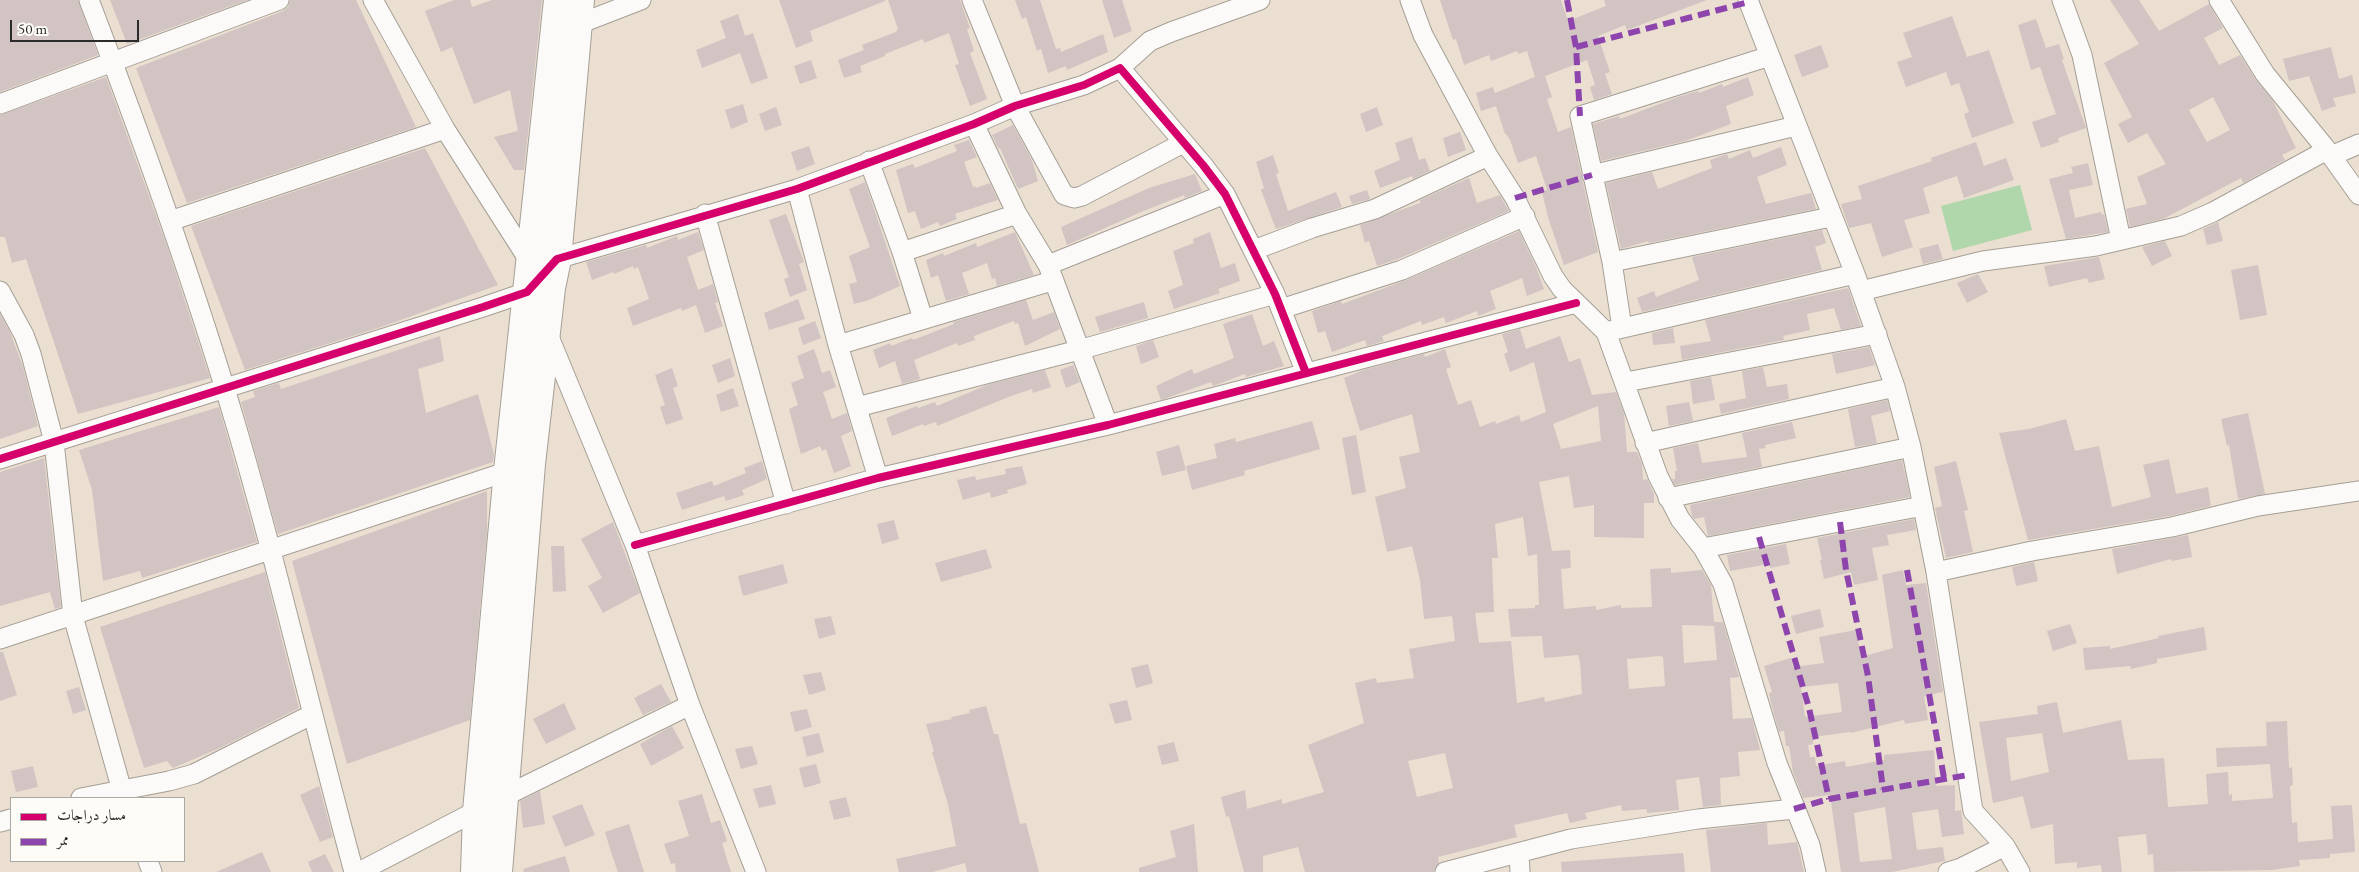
<!DOCTYPE html>
<html>
<head>
<meta charset="utf-8">
<style>
	body { margin:0 }
	#map { position:relative; width:2359px; height:872px; overflow:hidden; background:#eadfd0; font-family:"EB Garamond",Amiri,serif }
	canvas { display:block }
	.legend { position:absolute; left:10px; top:797px; width:175px; height:65px; box-sizing:border-box; background:#fdfcf7; border:1px solid #a9a8a5; margin:0; padding:6px 9px; list-style:none; font-size:15px; color:#2b2b2b }
	.legend li { display:flex; align-items:center; gap:10px; height:25px }
	.legend b { width:25px; border:1px solid #a9a8a5 }
	.scale { position:absolute; left:10px; top:20px; width:129px; height:22px; box-sizing:border-box; border:2px solid #2b2b2b; border-top:0; padding-left:6px; font-size:15px; line-height:18px; white-space:nowrap; color:#2b2b2b; -webkit-text-stroke:4px #fdfcf7; paint-order:stroke }
</style>
</head>
<body>
<div id="map">
<canvas width="2359" height="872"></canvas>
<ul class="legend">
<li><b style="height:6px;background:#d6006c"></b>مسار دراجات</li>
<li><b style="height:6px;background:#8e44ad"></b>ممر</li>
</ul>
<div class="scale">50 m</div>
</div>
<script>
const ctx = document.querySelector('canvas').getContext('2d');
ctx.lineJoin = 'round';
function fill(path, color) { ctx.fillStyle = color; ctx.fill(path, 'evenodd'); }
function stroke(path, color, width, dash) { ctx.strokeStyle = color; ctx.lineWidth = width; ctx.lineCap = dash ? 'butt' : 'round'; ctx.setLineDash(dash || []); ctx.stroke(path); }
const green = new Path2D(`
	M2020,185l12,45 -79,21 -12,-45z`);
const building = new Path2D(`
	M0,0h78l20,55 -98,37z
	M110,0h137l-120,44z
	M290,0h66l60,127 -229,76 -51,-135 147,-57 5,-4z
	M454,0h16l2,7 20,-7h50l-18,170h-10l-20,-33 24,-6 -8,-41 -36,14 -22,-57 -11,5 -16,-41z
	M779,0h106v1l-75,30 3,10 -17,7z
	M888,0h72l10,28 -3,1 7,22 -4,2 17,46 -17,7 -15,-41 4,-1 -10,-31 -25,10 -1,-4 -38,15v2l-25,10 2,6 -18,6 -6,-18 26,-10 -2,-5 34,-13 2,-3z
	M1015,0h25l16,49 4,-1 1,4 42,-18 5,18 -41,18 -1,-4 -18,7 -7,-24 -4,2 -11,-34 -4,2z
	M1102,0h20l10,31 -18,7z
	M1440,0h121l7,21 38,-15 -2,-6h103l-80,30 -2,-5 -27,11 12,36 -5,2 7,20 -18,6 -4,-13 5,-2 -8,-25 -42,16 7,21 -5,2 11,33 13,-5 27,125 -34,13 -16,-48 -6,-25 5,-2 -11,-34 -18,7 -8,-23 -4,-6h-1l-9,-28 -15,5 -5,-18 17,-6 2,6 40,-16 -8,-26 -9,3 -1,-3 -26,10 -2,-6 -25,10 -8,-26 -3,1z
	M2110,0h29l20,31 50,-27 14,24 -19,10 15,27 21,-10 16,25 17,21 23,47 -14,7 3,5 -42,23 -2,-5 -78,41 -33,8 -4,-18 21,-5 -10,-27 29,-13 -19,-31 -19,10 -10,-19 14,-7 -28,-54 35,-19zM2213,97l17,33 -23,12 -18,-32z
	M738,14l7,22 8,-3 15,45 -17,6 -11,-31 -38,15 -6,-18 30,-12 -6,-17z
	M1952,16l15,41 22,-7 25,73 -42,15 -8,-24 5,-2 -10,-29 -8,3 -5,-14 -40,15 -9,-25 15,-5 -9,-24z
	M2036,19l10,29 13,-4 5,15 -2,1 24,68 -28,10 1,4 -18,6 -9,-26 24,-8 -16,-47 -9,3 -13,-45z
	M1821,45l8,22 -27,10 -8,-22z
	M2331,47l8,32 13,-4 4,18 -23,5 3,8 -14,5 -13,-35 -20,5 -6,-22z
	M811,60l6,18 -17,6 -6,-18z
	M106,77l61,169 43,132 -132,36 -52,-155 -14,4 -7,-26h-5v-122z
	M1748,77l6,18 -28,11 5,18 -46,17 -84,20 -8,-37 26,-8 1,3 58,-22 20,-6 1,2 23,-9 1,3z
	M743,104l5,18 -17,7 -6,-19z
	M776,107l6,18 -17,6 -6,-17z
	M1377,107l6,18 -17,7 -6,-18z
	M1013,125l19,35 6,21 -20,8 -18,-41h-2l-6,-13z
	M1460,132l6,18 -18,7 -5,-19z
	M1412,137l7,23 6,-2 5,13 -17,8 -1,-3 -32,12 -6,-17 26,-11 -5,-17z
	M969,140l8,17 -13,5 9,25 2,-1 1,2 14,-5 8,17 -43,14 2,5 -17,7 -2,-4 -17,7 -6,-18 -7,2 -12,-43 17,-6 2,4 42,-17 -3,-6z
	M1976,142l8,24 22,-8 8,22 -50,18 -7,-22 -34,12 7,25 -26,7 9,27 -31,10 -11,-34 -22,5 -8,-24 21,-5 -4,-13 74,-25 -1,-3z
	M809,146l6,18 -18,7 -6,-19z
	M1781,147l6,18 -30,12 9,27 45,-11 5,16 -167,34 -1,-2 -27,8 -15,-66 46,-11 6,17 54,-21 -2,-8 14,-5 3,-1 2,5 21,-9 3,8z
	M425,148l73,137 -117,42 -136,43 -54,-144z
	M1273,155l6,18 -3,1 12,37 48,-19 6,15 -66,22 -15,-39 3,-2 -8,-26z
	M2088,163l5,22 -24,5 6,28 26,-6 1,3 2,-1 4,18 -42,7 -17,-60 24,-6 -2,-6z
	M1195,174l7,17 -17,7 -1,-3 -43,17 -74,33 -6,-18 88,-39z
	M1469,178l8,25 23,-8 9,16 -111,48 -21,7 -8,-25 -4,2 -5,-18 60,-22v-3z
	M865,182l35,104 -31,14 -15,4 -5,-20 8,-2 -8,-26 21,-9 -21,-58z
	M1367,190l3,9 -18,5 -3,-8z
	M786,214l18,48 -5,2 8,26 -17,7 -6,-18 5,-2 -20,-57z
	M2218,222l5,19 -16,4 -4,-16z
	M1822,230l4,13 -11,4 7,23 -180,42 -5,-14 17,-7 2,6 43,-17 -7,-23z
	M1519,231l17,36 8,22 -17,7 -5,-18 -32,13 6,18 -18,7 -1,-5 -31,12 -2,-6 -22,8 -1,-4 -39,15 2,5 -17,5 -2,-6 -33,12 -7,-21 -7,2 -6,-22 29,-10 1,3 64,-24z
	M698,232l6,18 -17,7 11,33 15,-6 5,18 -3,1 8,23 -18,7 -9,-28 -14,6 -1,-3 -48,18 -6,-18 22,-9 -11,-32 -4,2 -1,-3 -19,8 -1,-2 -21,8 -6,-18 60,-17 1,3 30,-12 1,4z
	M1015,232l19,43 -37,11 -2,-8 -3,1 -5,-16 -25,10 7,21 -23,7 -8,-26 -7,3 -5,-18 17,-7 1,3 32,-13 1,4z
	M1210,232l11,36 14,-5 5,18 -22,8 2,4 -46,16 -6,-18 15,-6 -10,-34 21,-8 -1,-4z
	M2165,241l7,15 -20,10 -10,-19z
	M1938,244l5,15 -20,5 -4,-15z
	M2099,257l6,22 -16,4 -2,-5 -38,9 -5,-21z
	M2258,265l9,50 -27,5 -9,-50z
	M1978,274l10,18 -21,11 -10,-20z
	M1848,288l13,38 -20,4 -7,-22 -27,6 3,16 -27,6 1,4 -102,20 -2,-14 31,-5 -6,-21z
	M798,299l7,20 -36,11 -5,-17z
	M1026,300l7,20 21,-8 6,17 -35,17 -7,-23 -3,1 -1,-3 -40,15 1,4 -17,6 -1,-3 -43,17 6,19 -18,5 -7,-23 -16,7 -6,-18 17,-7 1,3 21,-8 1,2 41,-16 -1,-2z
	M1144,302l4,16 -48,14 -5,-15z
	M0,314l10,18 13,35 15,59 -38,13z
	M1252,314l11,32 11,-5 10,25 -38,11 -1,-3 -32,12 -2,-4 -50,18 -5,-14 36,-17 2,5 40,-16 -11,-34z
	M815,321l6,17 -18,7 -5,-17z
	M1673,328l2,15 -22,2 -1,-12z
	M1520,329l6,20 34,-13 9,26 11,-4 12,37 24,-3 8,22 3,38h10l5,12 1,16 4,-1 7,15v9h-10v35l-50,-1v-32l-20,3 -5,-32 -30,6 13,69 18,-1 1,18 -10,1 3,40 32,-3v4l25,-5v3l31,-1 -2,-38 21,-1v5l31,-3 9,15 3,37h9l16,55 -9,1 3,41 19,-1 8,32 -22,2 2,24 -20,2 1,27 -18,2 -4,-30 -23,3 3,30 -32,3v-4l-25,2 -1,-6 -36,8 2,6 -17,4 -3,-10 -53,12 3,12 -79,20 1,6 -5,9h-129l-7,-25 -35,9v16h-19l-15,-56 -3,1 -5,-20 24,-7 2,19 35,-10v5l42,-12 -16,-47 56,-22 -9,-40 21,-5 1,5 37,-5 -5,-29 46,-8 -3,-25 -28,3 -4,-39 -8,-34 -25,6 -12,-55 31,-9 -7,-31 21,-5 -8,-38 -52,17 -16,-53 19,-8 61,-16 1,3 20,-8 6,18 -5,2 12,36 13,-5 9,27 15,-6 1,3 23,-9 2,7 25,-10 -12,-50 -24,10 -6,-18 4,-2 -6,-18zM1598,406l3,35 -40,8 -8,-25zM1523,517l5,39 9,-2 2,51h-4v3l-27,1 3,28 31,-1 2,22 34,-3 2,7 2,32 -37,8 -1,-5 -27,6 -6,-62 -32,2 -4,-30 19,-1 -2,-54h6l-3,-34zM1682,625l32,1 3,34 -33,3zM1659,656l4,1 2,29 -36,3 -2,-30zM1445,753l8,35 -36,9 -9,-36z
	M440,336l4,25 -26,8 8,44 52,-19 16,60 -1,8 -215,72 -37,-132 14,-5 -2,-6 26,-8 2,6z
	M1153,340l6,17 -18,7 -5,-18z
	M1869,347l6,18 -39,9 -4,-20z
	M814,349l8,24 8,-3 6,17 -13,5 9,27 15,-6 5,18 -11,5 10,30 -17,7 -8,-24 -4,2 -2,-5 -19,8 -12,-45 9,-4 -7,-22 13,-5 -7,-22z
	M730,358l5,18 -17,7 -6,-18z
	M1073,365l7,17 -14,6 -6,-18z
	M1763,367l4,20 20,-3 2,15 -68,15 -2,-10 27,-6 -4,-27z
	M672,368l6,18 -5,2 10,31 -17,6 -6,-18 5,-2 -10,-30z
	M1045,370l6,17 -18,6 -1,-4 -21,7 -74,30 -1,-4 -12,4 -1,-2 -31,12 -6,-18 31,-12 1,2 17,-6 2,4 50,-21z
	M1711,377l4,23 -22,4 -3,-23z
	M733,388l6,18 -18,6 -5,-17z
	M1887,400l3,11 -19,5 6,27 -22,4 -7,-38z
	M1689,402l4,19 -24,5 -3,-20z
	M219,407l38,135 -115,36 -2,-7 -37,10 -11,-91 -13,-40z
	M2248,413l17,81 -27,5 -9,-54 -2,1 -6,-27z
	M2066,419l9,32 24,-5 13,61 39,-10 -8,-32 26,-6 7,35 32,-7 3,19 -41,10 -142,24 -29,-107 30,-4z
	M1312,421l8,28 -76,22 1,4 -53,15 -6,-24 31,-8 -3,-14 21,-6 1,4z
	M1792,422l4,16 -31,7 1,3 -7,1 3,18 -87,18 -3,-6h3v-8h2l-4,-23 25,-5 4,20 45,-6 -5,-24z
	M1356,435l10,57 -14,3 -10,-57z
	M1179,445l7,25 -24,6 -6,-24z
	M44,458l17,149 -6,2 -5,-17 -50,14v-134z
	M1902,460l8,37 -202,39 -4,-19 -10,2 -2,-3 -2,-11z
	M762,461l5,18 -25,11 2,5 -18,6 -2,-5 -42,14 -6,-17 36,-12 2,5 32,-13 -2,-5z
	M1956,461l12,49 -4,1 9,41 -27,6 -11,-50 7,-2 -8,-39z
	M1022,466l5,18 -20,6 1,3 -17,5 -1,-6 -27,8 -6,-20 18,-4 1,4 30,-6 -1,-5z
	M487,491v41l-17,188 -123,44 -55,-203z
	M1914,519l2,11 -29,5 2,10 -17,3 6,32 -24,5 -3,-13 -27,7 -4,-19h2l-5,-22z
	M894,520l5,19 -17,5 -5,-20z
	M613,522l27,71 -37,20 -15,-27 14,-8 -21,-39z
	M2188,535l4,22 -20,4 -1,-2 -54,15 -5,-25z
	M1786,544l4,20 -20,4 -1,-4 -39,7 -3,-16z
	M551,546h13l2,45 -13,1z
	M986,549l6,19 -51,14 -6,-19z
	M2034,562l4,19 -22,5 -4,-19z
	M783,564l5,19 -45,13 -5,-20z
	M1903,570l3,15 20,-2 17,109 -19,4 4,24 -23,4 -1,-4 -53,13 -1,-1 -37,5v7l-5,1 2,12h5l1,9 29,-5 1,6 38,-7v-5l50,-5 2,36 19,-1v26l6,-1 3,24 -22,3 -4,-28 -26,4 5,37 26,-3 2,14 -53,11h-51l-11,-77 -27,3 -10,-26 -4,-26h-3l-2,-15 -5,1 -8,-29 -2,-10 3,-1 -8,-26 27,-8 2,9 31,-4 -5,-26 37,-7 5,27 32,-9 -11,-73zM1838,683l4,29 -37,5 -4,-30zM1885,807l7,52 -32,3 -6,-49z
	M265,572l34,136 -77,39 -49,21 -6,-7 -23,7 -44,-141z
	M1820,609l4,18 -28,7 -5,-18z
	M831,616l5,18 -17,5 -5,-20z
	M2070,624l7,19 -24,8 -6,-20z
	M2204,627l3,23 -50,9v4l-26,6 -1,-3 -45,4 -2,-22 27,-2v3l49,-11 -1,-2z
	M0,652h3l14,43 -17,6z
	M1148,664l5,19 -17,5 -5,-20z
	M821,672l5,18 -17,5 -6,-20z
	M661,684l10,18 -28,13 -9,-17z
	M79,687l7,23 -13,4 -7,-23z
	M1127,700l5,20 -17,4 -6,-20z
	M2057,702l6,31 58,-13 7,40 36,-2 4,49 40,-3 -2,-30 22,-2 1,23 3,-1v7l41,-3 -3,-34 -53,3 -1,-19 51,-2 -1,-24 21,-1 2,47 3,-1 1,18 -3,1 2,37 5,-1 1,20 35,-3 -2,-33 21,-1 3,47 -25,2v4l-31,2 1,6 -28,4 -118,2 -1,-18 -5,1 -2,-21 -28,3 4,35h-20l-1,-7 -24,3v-6l-22,2 -2,-40 -22,5 -8,-33 -30,7 -14,-81 59,-8 -1,-8zM2042,733l7,39 -38,9 -5,-43z
	M564,703l12,26 -30,15 -13,-25z
	M986,706l8,28h4l22,90 6,-1 13,49h-72l-2,-9 -32,9h-34l-3,-13 60,-13 -8,-42 -16,-52h2l-8,-28 26,-5 -1,-2 19,-4 -1,-3z
	M807,709l5,18 -17,5 -5,-20z
	M672,726l12,22 -33,18 -11,-22z
	M819,733l5,19 -17,5 -5,-20z
	M1174,742l5,19 -17,4 -5,-19z
	M752,746l6,18 -17,5 -6,-20z
	M816,764l5,19 -17,5 -5,-20z
	M33,766l5,21 -22,5 -5,-21z
	M771,785l5,19 -17,4 -6,-19z
	M319,786l14,51 -13,5 -20,-47z
	M540,791l5,33 -22,4 -3,-27z
	M702,794l9,29 9,-3 7,21 -5,2 9,29h-55l-1,-9 -4,1 -7,-20 25,-8 -11,-35z
	M846,797l5,19 -17,4 -5,-19z
	M582,804l13,31 -30,12 -13,-31z
	M1767,823l1,22 29,-3 7,30h-93l-5,-42z
	M629,824l15,48h-26l-7,-20 -6,-20z
	M1194,824l4,48h-59v-4l37,-11 -6,-26z
	M262,852l9,20h-55z
	M1683,853l2,19h-123l-1,-10z
	M325,854l9,18h-22l-4,-10z
	M565,856l5,16h-46l-1,-3z`);
const street = new Path2D(`
	M89,0c49,128 96,258 136,389 49,159 85,322 129,483
	M373,0l72,129 85,133
	M972,0l43,106 49,89 10,3 8,-2 101,-53
	M1410,0l13,35 65,121 27,42 38,78 9,13 44,43 52,144 22,43 23,29 20,36 54,179 33,82 6,27
	M1748,0l107,274 40,113 16,60 25,125 37,239 32,35 15,26
	M2062,0l20,55 39,185
	M2219,0l46,74 62,76 32,45
	M579,24l62,-24
	M1120,68l30,-27 21,-9 89,-32
	M0,104l279,-104
	M974,124l43,90 31,51 60,160
	M2331,156l28,-12
	M869,161l33,91
	M1592,175l204,-49
	M797,189l41,156 40,133
	M705,214l81,290
	M170,221l275,-92
	M1254,250l58,-22 63,-19 113,-53
	M1612,262l219,-45
	M1048,265l177,-71
	M0,291l24,44 7,19 23,88 19,174 51,182
	M1861,291l122,-30 113,-15 85,-20 32,-14 114,-62
	M1281,309l121,-39 123,-54
	M923,319l-21,-67 115,-38
	M1622,328l-10,-66 -32,-146 190,-60
	M1610,331l245,-57
	M547,332l88,213 55,160 66,167
	M838,345l214,-64
	M1626,382l251,-48
	M857,407l222,-57 196,-56
	M1645,443l250,-56
	M0,459l483,-152 44,-15 30,-33 240,-70 177,-65 41,-18 69,-21 36,-17 83,97 22,29 50,100 31,79
	M1668,498l243,-51
	M635,545l243,-67 230,-53 468,-122
	M1703,548l220,-42
	M1936,572l96,-21 140,-24 86,-21 101,-15
	M0,639l518,-171
	M81,798l88,-17 25,-7 117,-59
	M0,822l11,-3
	M1519,853l1,19
	M148,861l4,11
	M359,872l144,-75 187,-92
	M1445,872l126,-33 127,-20 96,-10
	M1948,872l13,-4 44,-22`);
const secondary = new Path2D(`
	M475,872l2,-61 31,-340 50,-471
	M498,872l33,-408 20,-176 6,-29 23,-259`);
const quiet = new Path2D(`
	M1567,0l9,47 4,69
	M1576,47l173,-45
	M1515,198l77,-23
	M1840,522l6,48 22,106 15,113
	M1759,537l50,171 20,91
	M1907,570l37,208
	M1794,809l35,-10 139,-24`);
const cycleway = new Path2D(`
	M0,459l483,-152 44,-15 30,-33 240,-70 177,-65 41,-18 69,-21 36,-17 83,97 22,29 50,100 31,79
	M635,545l243,-67 230,-53 468,-122`);
fill(green, '#b0d6ab');
fill(building, '#d2c4c3');
stroke(street, '#a59f96', 21);
stroke(secondary, '#a59f96', 30);
stroke(street, '#fcfaf8', 19);
stroke(secondary, '#fcfaf8', 28);
stroke(quiet, '#8e44ad', 6, [12, 6]);
stroke(cycleway, '#d6006c', 8);
</script>
</body>
</html>
